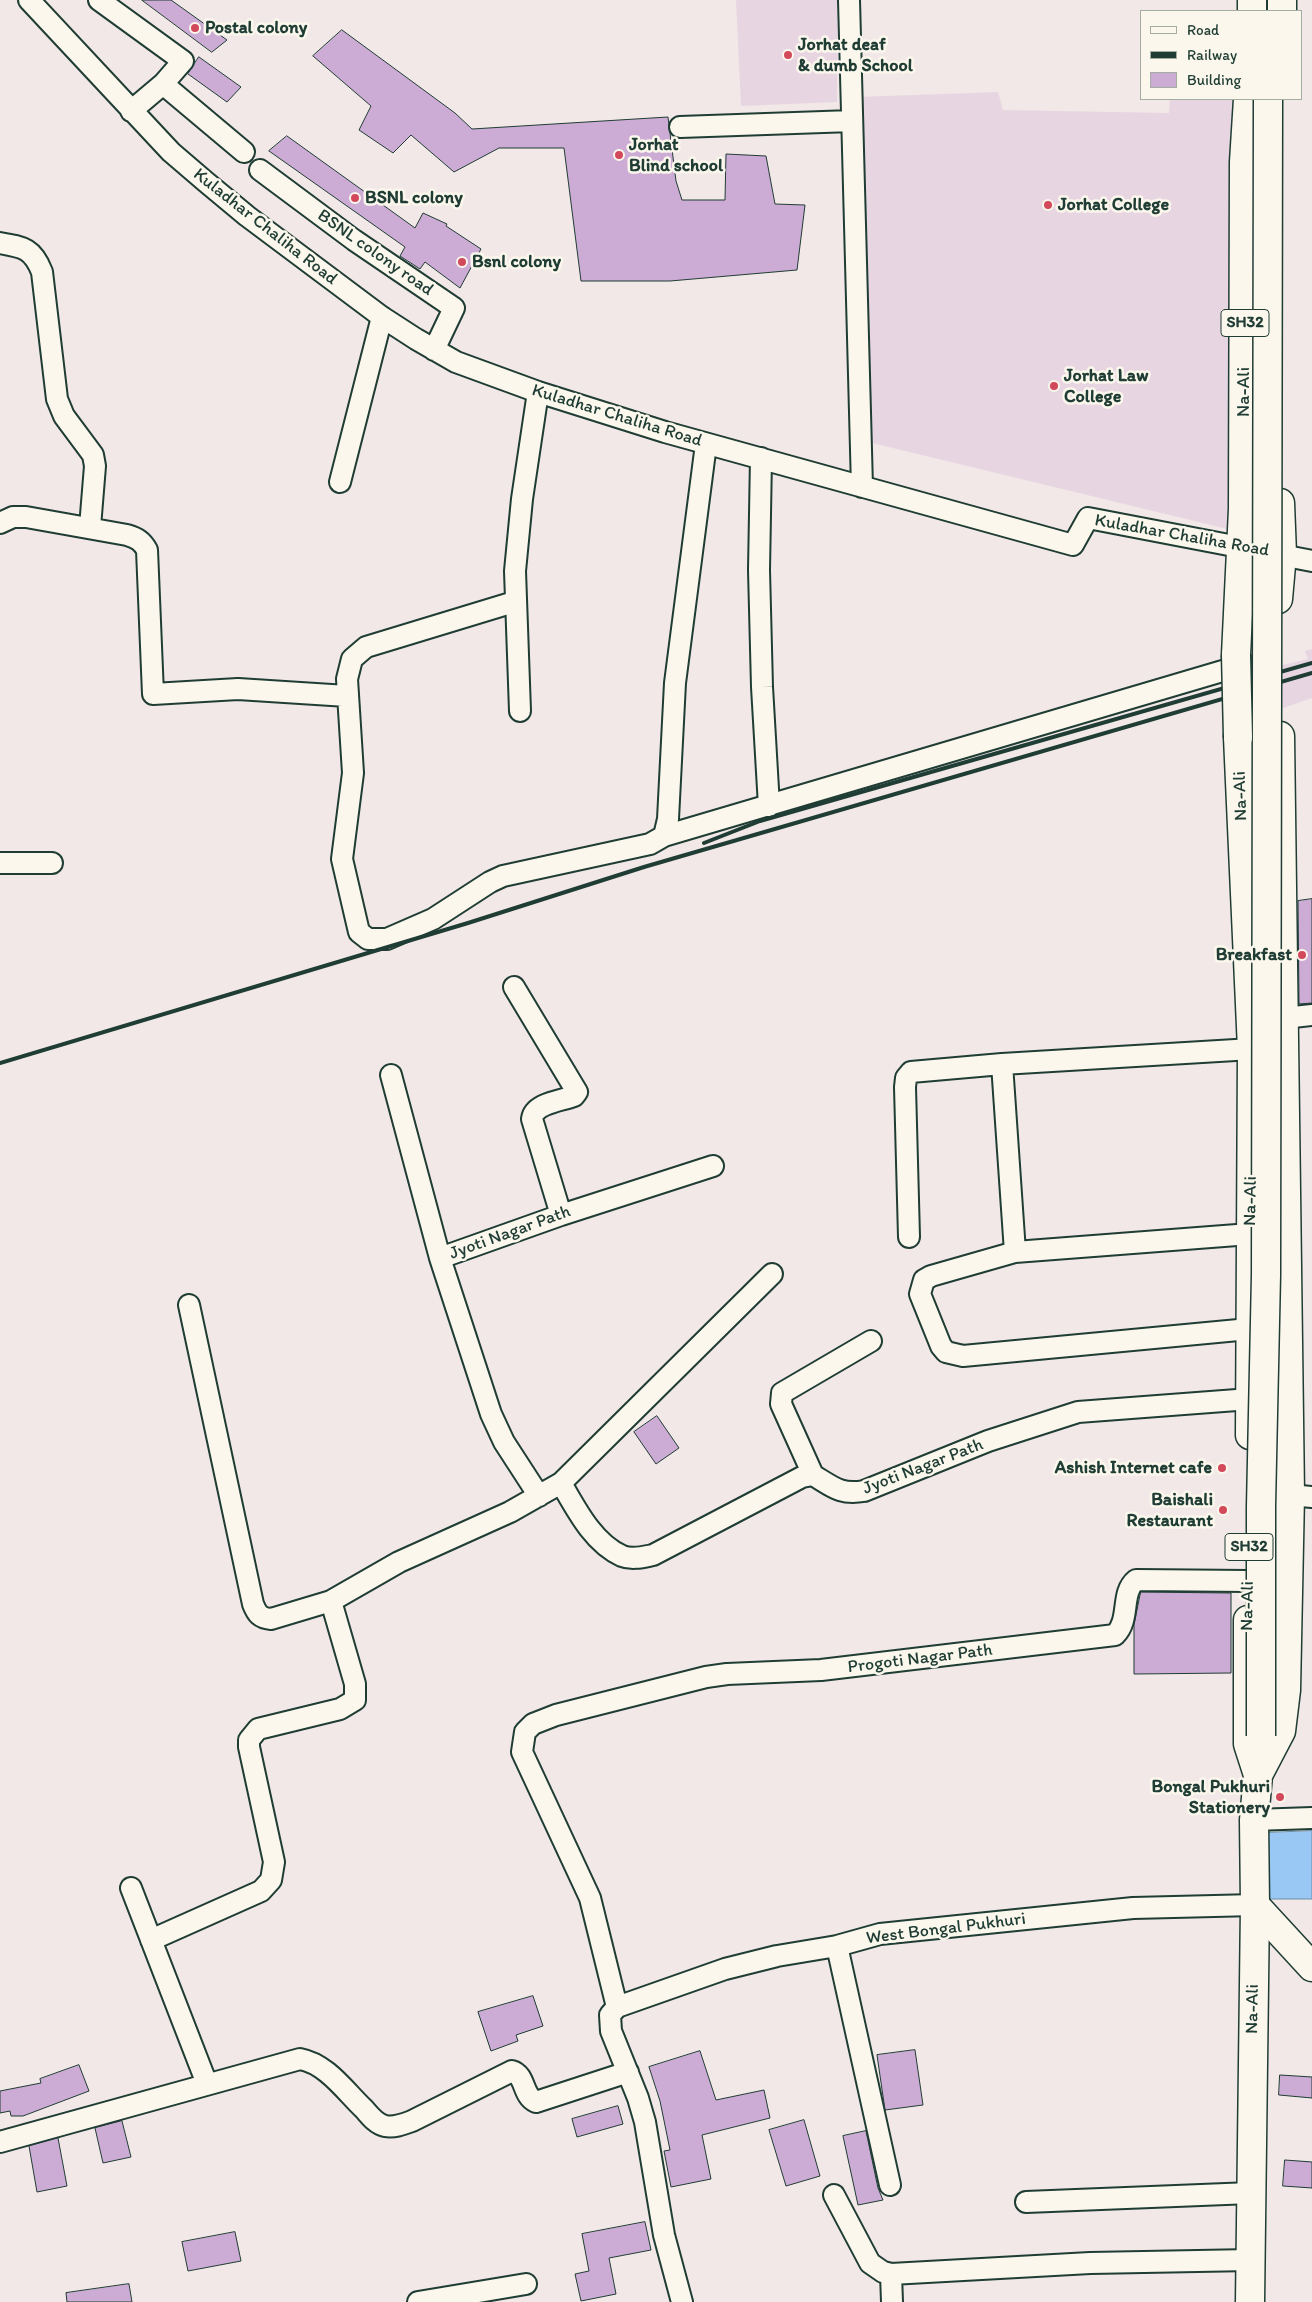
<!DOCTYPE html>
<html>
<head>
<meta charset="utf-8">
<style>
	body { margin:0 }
	#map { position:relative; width:1312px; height:2302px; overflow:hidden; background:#f2e8e7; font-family:Itim,sans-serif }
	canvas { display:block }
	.legend { position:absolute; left:1140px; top:10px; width:162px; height:90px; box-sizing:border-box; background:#fbf7ec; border:1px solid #a3ada2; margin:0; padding:6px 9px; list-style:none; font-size:15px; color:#1f3d34 }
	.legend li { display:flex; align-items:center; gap:10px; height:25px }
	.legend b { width:25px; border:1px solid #a3ada2 }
</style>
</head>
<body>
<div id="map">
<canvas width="1312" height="2302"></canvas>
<ul class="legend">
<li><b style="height:6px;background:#fbf7ec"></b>Road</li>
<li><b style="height:6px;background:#1f3d34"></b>Railway</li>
<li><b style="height:14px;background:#ccabd5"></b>Building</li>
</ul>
</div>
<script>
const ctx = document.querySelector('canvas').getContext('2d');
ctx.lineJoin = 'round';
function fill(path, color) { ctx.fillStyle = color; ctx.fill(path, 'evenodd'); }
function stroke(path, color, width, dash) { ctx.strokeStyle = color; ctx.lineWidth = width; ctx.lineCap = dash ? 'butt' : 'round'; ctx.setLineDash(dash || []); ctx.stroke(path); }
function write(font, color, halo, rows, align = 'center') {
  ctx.font = font + ' Itim,sans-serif'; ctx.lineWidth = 5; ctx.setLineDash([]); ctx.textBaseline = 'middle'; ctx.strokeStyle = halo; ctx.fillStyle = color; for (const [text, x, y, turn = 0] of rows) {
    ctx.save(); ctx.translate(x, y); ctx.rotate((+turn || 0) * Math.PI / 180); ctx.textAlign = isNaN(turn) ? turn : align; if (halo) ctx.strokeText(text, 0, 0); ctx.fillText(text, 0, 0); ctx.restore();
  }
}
const built = new Path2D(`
	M736,0h102l-1,102 -96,4z
	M998,92l5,18 166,3 1,-14h64l6,433 -376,-91 -7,-344z
	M1312,649v49l-43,15 -4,-44 43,-10 -3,-8z`);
const water = new Path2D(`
	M1312,1831v68h-45l-2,-66z`);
const building = new Path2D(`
	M142,0h29l56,40 -15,12z
	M342,30l113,83 17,16 196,-12 8,64 6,19h43l1,-46 40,2 9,48 30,1 -8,65 -127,11h-89l-17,-133h-65l-45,24 -43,-37 -18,18 -34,-23 12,-24 -58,-50z
	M199,57l42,30 -14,15 -39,-28z
	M287,136l128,92 8,-15 24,11 -1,2 35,23 -21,39 -35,-26 -5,7 -20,-13 5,-9 -136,-96z
	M1312,899v104l-13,1 -1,-103z
	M657,1416l22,32 -23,16 -22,-32z
	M1141,1592l90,1v80l-97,1v-49z
	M533,1996l10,30 -27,9 2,6 -27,10 -13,-39z
	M915,2050l8,55 -38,5 -8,-55z
	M700,2051l16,49 48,-10 6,28 -68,17 9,44 -40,8 -7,-36 6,-1 -10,-49 -11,-34z
	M79,2065l10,26 -66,25h-12l-1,-5 -10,2v-22l41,-8 -1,-4z
	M1280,2075l32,2v21l-33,-3z
	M618,2106l5,18 -46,13 -5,-18z
	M804,2120l16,56 -34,10 -17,-56z
	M122,2121l9,36 -28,6 -8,-35z
	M866,2131l12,57 5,12 -25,5 -15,-69z
	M58,2138l9,48 -30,6 -8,-46z
	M1285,2160l27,2v26l-29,-2z
	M645,2222l6,28 -42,8 7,36 -35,7 -6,-27 14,-3 -7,-37z
	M235,2232l6,29 -53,10 -6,-29z
	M129,2284l3,18h-65l-1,-9z`);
const street = new Path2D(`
	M29,0l142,152 35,30 41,34 135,101 34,22 40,23 82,30 127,40 408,113 15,-27 224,43
	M99,0l84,61 -20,23
	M849,0l13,487
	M131,111l32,-27 81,68
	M680,127l172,-6
	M260,170l94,70 100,68 -20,42
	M0,243c24,4 33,6 42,29l15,127 7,17 29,39 2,11 -5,61
	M761,458l-2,112 3,117 7,119
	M340,482l42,-165
	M0,523l13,-6h13l101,18c10,3 15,6 20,15l6,144 85,-5 109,7
	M514,602l-148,45 -14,12 -5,20 6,94 -11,86 17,73 9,7h19l46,-20 57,-37 13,-6 147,-32 14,-8 4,-17 7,-136 31,-239
	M520,711l-5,-140 7,-72 16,-107
	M664,836l572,-169
	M0,863h52
	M514,987l63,105 -3,4c-13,5 -40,7 -42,23l29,96
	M1284,1018l28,-3
	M1002,1064l13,188 235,-18
	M391,1075l49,183
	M909,1237l-4,-150 1,-9 5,-6 91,-8 250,-15
	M1015,1252l-84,24 -7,4 -4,14 21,52 5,6 17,4 286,-27
	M189,1305l64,299c4,10 7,14 18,15l60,-18 68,-39 111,-50 51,-29 211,-209
	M813,1475l-32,-71 1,-11 89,-52
	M561,1483c15,26 32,60 61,73 10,4 21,1 31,-1l149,-78 11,-2c20,12 27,20 51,16l124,-50 90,-29 172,-13
	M1290,1495l22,2
	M539,1496l-35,-54 -13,-28 -51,-156 121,-43 152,-49
	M1254,1820l58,-2
	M131,1888l76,196
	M151,1940l110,-49 10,-11 3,-18 -25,-115v-7l9,-11 82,-20 15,-9v-16l-24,-83
	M837,1946l53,239
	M617,2007l-27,-109 -68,-146 3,-20 8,-8 23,-9 150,-38 21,-3 94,-4 294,-35c16,-16 5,-42 21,-55l112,1
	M0,2142l300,-83c27,5 45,32 64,50 6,7 12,15 21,17 9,2 19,-2 27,-5l100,-50c14,4 10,25 24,31l92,-30
	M834,2195l36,68 13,9 8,2 199,-11 161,-3
	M1026,2202l225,-9
	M891,2274l1,28
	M418,2302l108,-18
	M682,2302l-18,-67 -19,-113 -7,-24 -27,-67 -1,-16 7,-8 108,-38 52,-13 60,-10 43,-12 253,-26 122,-3`);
const secondary = new Path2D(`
	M1255,1905l57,62`);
const primary = new Path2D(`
	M1252,11v-11
	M1282,11v-11
	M1278,599l4,-45 -2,-51
	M1236,655l7,-146 1,-347 4,-63
	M1238,737l14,312 -2,386
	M1248,1620v124l10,31 -4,45 1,85 -5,397
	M1258,1775l23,-44 5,-41 4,-195 -10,-759`);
const rail = new Path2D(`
	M704,843l56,-22 552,-158
	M0,1063l468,-140 176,-56 668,-194`);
const primaryBridge = new Path2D(`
	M1236,655l2,82
	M1261,1736v-230l5,-231 2,-1176`);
const markers = [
	[195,28,5,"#d1495b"],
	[788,55,5,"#d1495b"],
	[619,155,5,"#d1495b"],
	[355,198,5,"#d1495b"],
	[1048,205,5,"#d1495b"],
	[462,262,5,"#d1495b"],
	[1054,386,5,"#d1495b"],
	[1302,955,5,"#d1495b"],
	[1222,1468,5,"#d1495b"],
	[1223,1510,5,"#d1495b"],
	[1280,1797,5,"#d1495b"]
];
const shields = [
	[1245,323,48],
	[1249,1547,48]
];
const shieldNames = [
	["SH32",1245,323],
	["SH32",1249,1547]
];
const poiNames = [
	["Postal colony",205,28],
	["Jorhat deaf",798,45],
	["& dumb School",798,66],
	["Jorhat",629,145],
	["Blind school",629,166],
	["BSNL colony",365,198],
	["Jorhat College",1058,205],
	["Bsnl colony",472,262],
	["Jorhat Law",1064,376],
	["College",1064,397],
	["Breakfast",1292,955,"right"],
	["Ashish Internet cafe",1212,1468,"right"],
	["Baishali",1213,1500,"right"],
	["Restaurant",1213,1521,"right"],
	["Bongal Pukhuri",1270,1787,"right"],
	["Stationery",1270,1808,"right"]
];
const streetNames = [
	["Kuladhar Chaliha Road",265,227,38],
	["BSNL colony road",375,253,35],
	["Na-Ali",1244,392,-90],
	["Kuladhar Chaliha Road",617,416,17],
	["Kuladhar Chaliha Road",1182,536,10],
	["Na-Ali",1241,796,-92],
	["Na-Ali",1251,1201,-89],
	["Jyoti Nagar Path",510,1233,-20],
	["Jyoti Nagar Path",923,1467,-21],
	["Na-Ali",1248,1606,-89],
	["Progoti Nagar Path",920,1659,-7],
	["West Bongal Pukhuri",946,1929,-7],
	["Na-Ali",1253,2009,-89]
];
fill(built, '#e7d6e2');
fill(water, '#9ac8f5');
stroke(water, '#6990a8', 1);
fill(building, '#ccabd5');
stroke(building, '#1f3d34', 1);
stroke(street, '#1f3d34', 24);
stroke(secondary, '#1f3d34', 31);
stroke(primary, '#1f3d34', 31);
stroke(street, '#fbf7ec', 20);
stroke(secondary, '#fbf7ec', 28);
stroke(primary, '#fbf7ec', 28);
stroke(rail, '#1f3d34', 4);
stroke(primaryBridge, '#1f3d34', 31, []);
stroke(primaryBridge, '#fbf7ec', 28);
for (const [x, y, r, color] of markers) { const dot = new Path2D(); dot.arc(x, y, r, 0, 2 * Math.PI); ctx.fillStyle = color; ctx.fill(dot); stroke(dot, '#fbf7ec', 2); }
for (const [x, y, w] of shields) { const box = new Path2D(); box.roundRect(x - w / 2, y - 13.5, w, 27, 4); ctx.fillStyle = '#fbf7ec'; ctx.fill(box); stroke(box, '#1f3d34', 1); }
write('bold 16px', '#1f3d34', null, shieldNames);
write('bold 18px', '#1f3d34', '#fbf7ec', poiNames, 'left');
write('18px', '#1f3d34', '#fbf7ec', streetNames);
</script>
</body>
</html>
